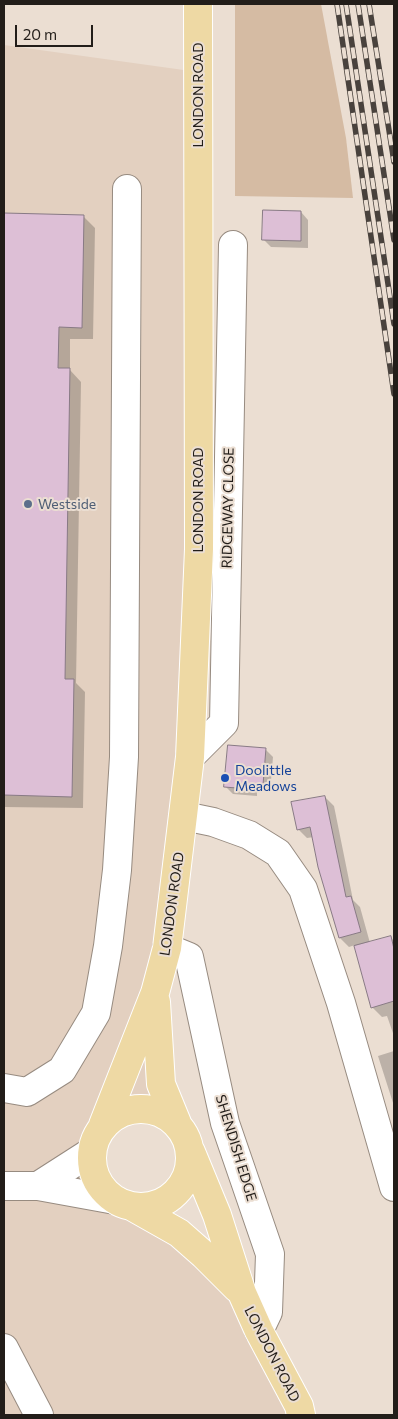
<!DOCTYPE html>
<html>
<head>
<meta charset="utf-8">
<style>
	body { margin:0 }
	#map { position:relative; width:398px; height:1419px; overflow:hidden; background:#ebded2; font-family:Commissioner,sans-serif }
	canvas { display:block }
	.frame { position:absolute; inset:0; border:5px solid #221d19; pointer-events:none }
	.scale { position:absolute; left:15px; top:25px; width:78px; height:22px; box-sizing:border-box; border:2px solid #221d19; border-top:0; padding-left:6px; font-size:15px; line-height:18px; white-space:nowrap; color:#221d19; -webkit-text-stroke:4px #ebded2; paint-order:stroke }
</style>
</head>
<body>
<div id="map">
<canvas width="398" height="1419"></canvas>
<div class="frame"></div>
<div class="scale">20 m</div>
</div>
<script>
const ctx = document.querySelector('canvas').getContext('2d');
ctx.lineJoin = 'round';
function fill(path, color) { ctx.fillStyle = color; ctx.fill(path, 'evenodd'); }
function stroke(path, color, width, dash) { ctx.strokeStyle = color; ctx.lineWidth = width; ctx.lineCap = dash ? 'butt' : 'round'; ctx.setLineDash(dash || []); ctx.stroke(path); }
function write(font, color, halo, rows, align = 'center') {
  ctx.font = font + ' Commissioner,sans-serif'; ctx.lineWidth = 4; ctx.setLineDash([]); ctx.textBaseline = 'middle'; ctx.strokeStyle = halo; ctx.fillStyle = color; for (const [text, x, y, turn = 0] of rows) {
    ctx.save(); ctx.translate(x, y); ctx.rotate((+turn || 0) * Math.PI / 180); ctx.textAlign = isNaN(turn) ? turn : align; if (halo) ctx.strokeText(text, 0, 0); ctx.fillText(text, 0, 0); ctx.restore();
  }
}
const built = new Path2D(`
	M4,45l194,27 1,477 -32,399 -4,165 -60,12 -12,27 10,35 103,68 97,160h-297z`);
const green = new Path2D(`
	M235,4h86l25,134 7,60 -118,-2z`);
const shadow = new Path2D(`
	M301,212l7,8v28l-37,-1 -8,-8z
	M4,214l79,2 12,12 -2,111h-23v31l11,12 -5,301 9,9 -2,116 -79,-1z
	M265,749l8,8 -3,35 -13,-1v5l-24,-2 -7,-7z
	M325,797l9,9 19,94 7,7 10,36 20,-6 4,4v95l-7,-20 -5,1 -10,-10 -17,-62 -6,2 -9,-9 -26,-101 -7,1 -9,-9z
	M394,1051v55l-16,-50z`);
const building = new Path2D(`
	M263,210l38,1v30l-39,-1z
	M4,213l80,2 -2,113 -23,-1 -1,41h12l-5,311h9l-2,118 -68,-2z
	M228,745l38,3 -3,37 -13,-1v5l-26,-2z
	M325,796l21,101 5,-1 10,36 -22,6 -21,-71 -8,-40 -13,3 -6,-28z
	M391,936l3,13v52l-23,7 -17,-62z`);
const minor = new Path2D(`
	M190,757l34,-34 9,-478
	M184,816l29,6 36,13 29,18 25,36 38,114 53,184
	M167,948l22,9 36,166 45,131 -2,58 -9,19
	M4,1088l23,4 35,-22 34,-57 12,-67 9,-76 7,-113 3,-568
	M4,1186h34l77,14
	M38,1186l53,-34
	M4,1348l35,67`);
const major = new Path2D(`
	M156,1002l5,82 16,39
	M92 1158a49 49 0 1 1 98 0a49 49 0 1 1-98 0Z
	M103,1125l52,-132 12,-45 23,-191 9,-208 -1,-545
	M191,1152l26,63 25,78 17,38 40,75 2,9
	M133,1207l46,26 25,22 33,33`);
const rail = new Path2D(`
	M337,4l57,390
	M346,4l48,320
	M358,4l36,236
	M369,4l25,158`);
const markers = [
	[28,504,5,"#5c6f8a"],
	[225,778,5,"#1a4fb4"]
];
const streetNames = [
	["LONDON ROAD",198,95,-90],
	["LONDON ROAD",198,500,-90],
	["RIDGEWAY CLOSE",228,508,-89],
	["LONDON ROAD",172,904,-82],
	["SHENDISH EDGE",236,1148,73],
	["LONDON ROAD",272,1354,63]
];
const serviceNames = [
	["Westside",38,504]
];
const transitNames = [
	["Doolittle",235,770],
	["Meadows",235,786]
];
fill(built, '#e3d0c0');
fill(green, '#d5bba3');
fill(shadow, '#0003');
fill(building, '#ddbfd6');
stroke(building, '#887a85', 1);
stroke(minor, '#978b80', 30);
stroke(major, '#fff', 30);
stroke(minor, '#fff', 28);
stroke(major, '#eed9a4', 28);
stroke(rail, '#49423d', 5.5);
stroke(rail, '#ebded2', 4, [11]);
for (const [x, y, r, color] of markers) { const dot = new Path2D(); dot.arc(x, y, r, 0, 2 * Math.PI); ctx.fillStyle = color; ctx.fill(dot); stroke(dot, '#ebded2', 2); }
write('14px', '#221d19', '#ebded2', streetNames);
write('14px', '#4e5e75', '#ebded2', serviceNames, 'left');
write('14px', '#164399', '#ebded2', transitNames, 'left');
</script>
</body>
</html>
